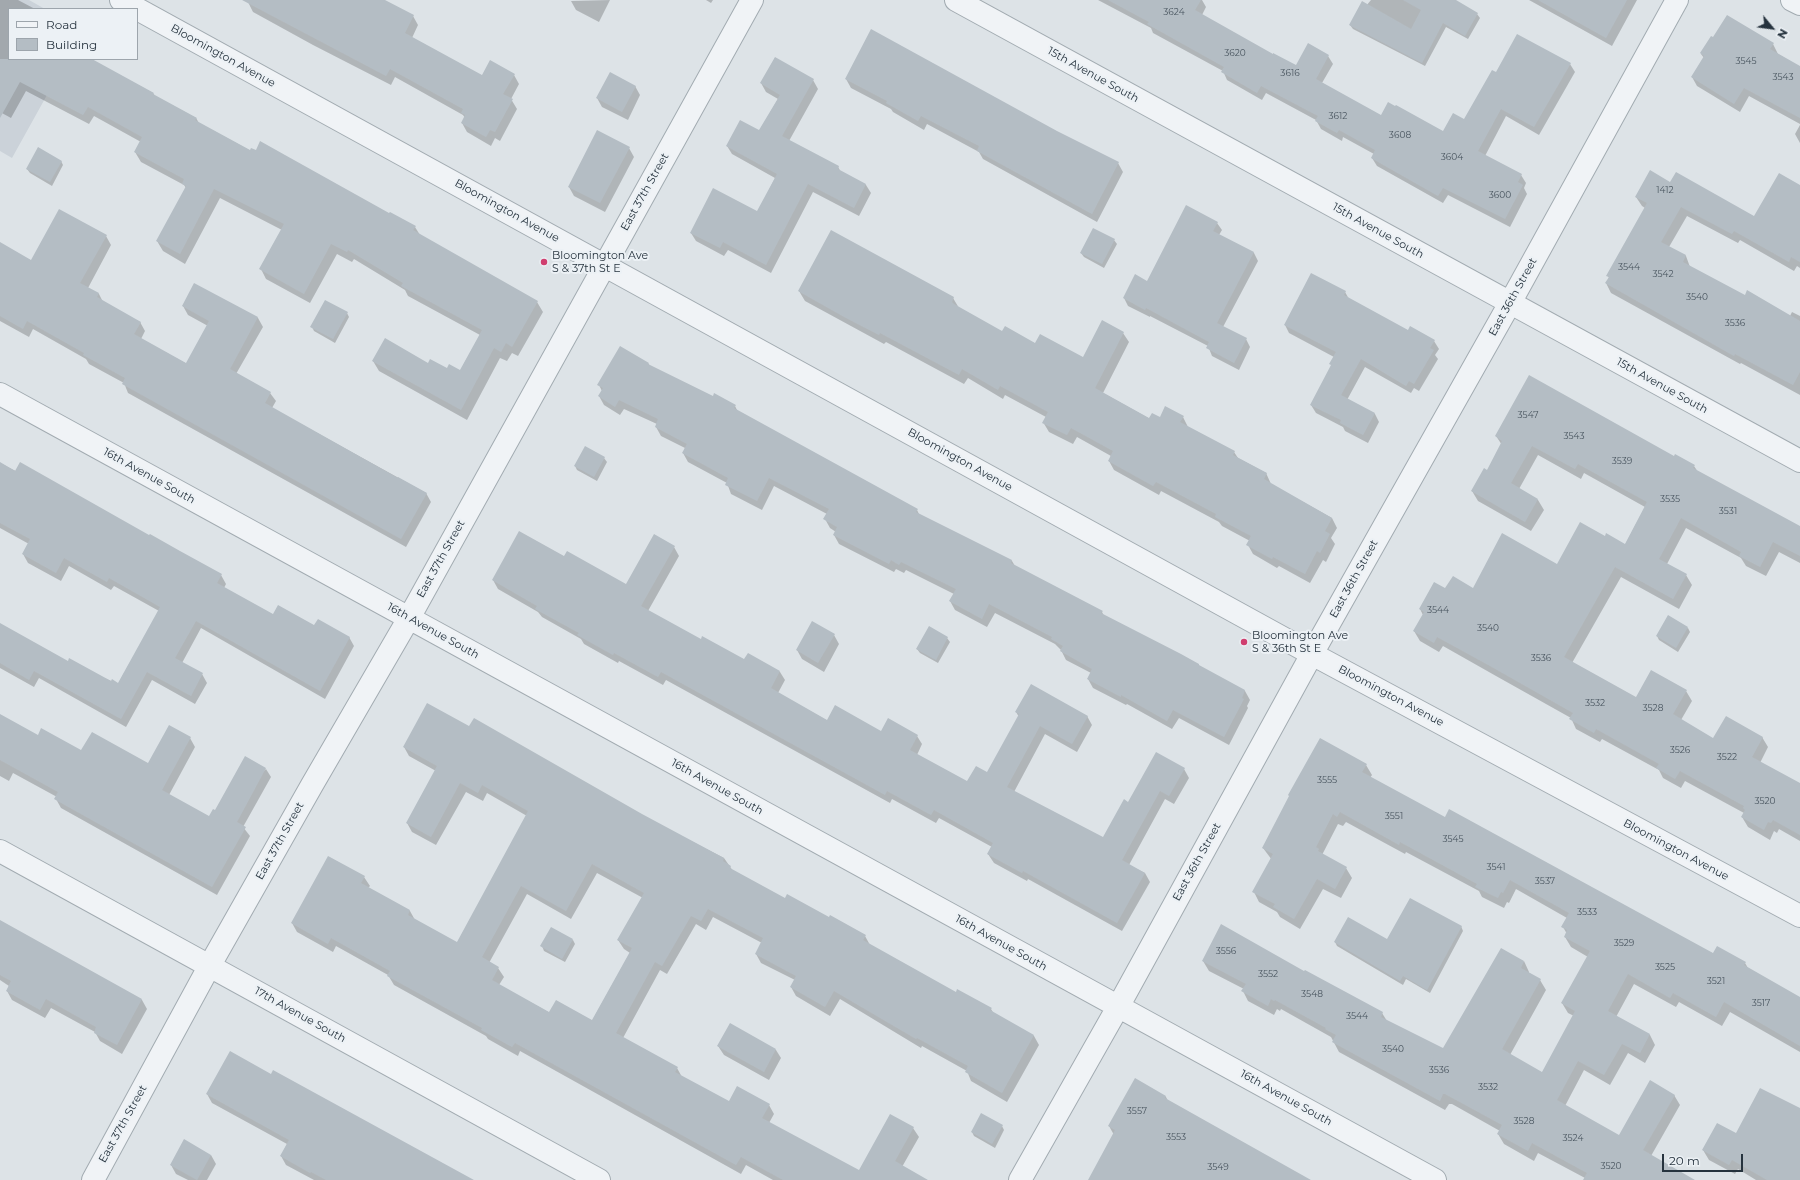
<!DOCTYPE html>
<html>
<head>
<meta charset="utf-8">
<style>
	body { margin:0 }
	#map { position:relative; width:1800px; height:1180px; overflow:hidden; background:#dde3e7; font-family:Montserrat,sans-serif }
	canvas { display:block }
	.legend { position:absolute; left:8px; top:8px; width:130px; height:52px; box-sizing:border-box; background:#ecf1f5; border:1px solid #9da5ac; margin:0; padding:5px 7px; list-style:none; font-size:12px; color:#26333e }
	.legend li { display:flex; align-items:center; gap:8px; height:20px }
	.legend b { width:20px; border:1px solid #9da5ac }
	.north { position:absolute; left:1752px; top:8px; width:40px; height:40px; -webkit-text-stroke:3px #ecf1f5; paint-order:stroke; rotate:119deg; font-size:11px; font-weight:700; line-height:16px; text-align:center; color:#26333e }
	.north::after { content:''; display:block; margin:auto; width:14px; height:18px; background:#26333e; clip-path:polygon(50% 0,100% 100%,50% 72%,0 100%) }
	.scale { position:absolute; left:1662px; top:1154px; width:81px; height:18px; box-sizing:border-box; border:2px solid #26333e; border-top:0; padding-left:5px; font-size:12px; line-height:14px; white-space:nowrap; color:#26333e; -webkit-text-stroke:3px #ecf1f5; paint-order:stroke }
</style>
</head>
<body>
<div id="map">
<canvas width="1800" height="1180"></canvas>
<ul class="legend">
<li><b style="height:5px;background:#f0f3f6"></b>Road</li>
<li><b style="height:11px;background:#b4bdc4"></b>Building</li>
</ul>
<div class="north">N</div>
<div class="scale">20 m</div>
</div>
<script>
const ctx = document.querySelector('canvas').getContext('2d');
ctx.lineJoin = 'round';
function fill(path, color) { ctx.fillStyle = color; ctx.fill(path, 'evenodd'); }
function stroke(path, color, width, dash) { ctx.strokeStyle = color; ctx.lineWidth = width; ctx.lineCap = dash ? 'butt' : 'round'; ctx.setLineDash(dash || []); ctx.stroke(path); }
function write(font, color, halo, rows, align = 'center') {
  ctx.font = font + ' Montserrat,sans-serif'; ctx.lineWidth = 4; ctx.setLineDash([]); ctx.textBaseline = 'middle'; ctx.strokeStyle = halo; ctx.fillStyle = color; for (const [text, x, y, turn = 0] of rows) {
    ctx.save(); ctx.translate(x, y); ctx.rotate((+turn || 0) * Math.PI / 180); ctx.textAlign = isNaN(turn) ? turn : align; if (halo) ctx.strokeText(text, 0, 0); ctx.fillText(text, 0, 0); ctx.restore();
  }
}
const built = new Path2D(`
	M0,0h29l16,9h-36v50h58l-55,99 -12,-7z`);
const shadow = new Path2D(`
	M0,0h18l17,9h-26v50h81l63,34 2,3 41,22 3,5 52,28 164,76 5,8 117,67 6,10 -25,44 -6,-3 -5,8 -7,-3 -33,62 -88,-49 -6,-10 56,3 18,6 13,1 20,-36 -72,-39 -3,-6 -51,-31 -2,3 -15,-8 -27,49 -44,-24 -5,-10 21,-39 -62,-32 -35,66 -22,-13 -6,-10 29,-53 -2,-3 -43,-23 -6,-10 6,-10 -47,-26 -5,8 -63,-33 -15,27 -11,-6z
	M247,0h111l55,16 5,9 -6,13 70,38 32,-1 5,9 -8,15 6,10 -17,32 -5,-3 -4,8 -24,-14 -5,-9 3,-5 -2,-3 -68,-38 -4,8 -78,-40 -60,-33z
	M610,0l-11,22 -23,-12 -5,-9z
	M706,0h7l-2,3z
	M1098,0h104l4,7 -4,8 71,40 23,11 32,-10 5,8 -11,19 59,34 63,16 20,-13 33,-46 73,-10 5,8 -36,63 -33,-19 -21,40 36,19 5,8 -2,5 3,6 -17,33 -62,-32 -5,8 -66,-37 -5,-8 2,-4 -31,-17 -1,4 -21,-12 -5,-9 -50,-27 -4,7 -35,-20 -4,-9 -70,-38 -2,-5z
	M1371,0h80l26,14 3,4 -12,21 -22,-12 -21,39 -72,-37 -3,-4z
	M1529,0h108l-25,46z
	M1773,44l5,10 22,13v57l-51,-28 -9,16 -43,-26 -5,-9 12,-19 -3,-4z
	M775,58l38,22 5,9 -29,52 49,26 3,5 25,13 5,8 -12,23 -46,-24 -42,81 -43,-23 -4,6 -28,-15 -5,-8 67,-21 17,-34 -43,-24 -5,-8 32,-14 19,-33 -12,-7 -5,-9z
	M846,79l211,53 61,31 5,9 -26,50 -114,-63 -4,-7 -52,-28 -3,6 -31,-18 -2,-3 -40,-21z
	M635,86l5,9 -12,25 -26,-13 -5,-9z
	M1800,125v18l-5,-9z
	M629,148l5,9 -29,55 -31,-16 -5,-9z
	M61,161l2,4 -11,21 -22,-13 -3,-4z
	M1671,183l83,34 46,-28v79l-3,-2 -3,5 -54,-31 -2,3 -51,-27 -18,31 17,9 4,11 55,29 45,20 2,-4 8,4v79l-59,-32 -1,1 -129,-71 -5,-10 3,-5 -1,-2 37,-68 -3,-2 -6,-9z
	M1217,223l5,7 -3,5 35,18 4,8 -35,66 23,12 4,8 -11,23 -27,-14 -4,-10 -58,-30v1l-22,-11 -4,-8 24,-16z
	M106,236l5,9 -23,43 11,6 4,8 37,20 5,9 -4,8 46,25 21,-38 -20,-11 -5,-9h53l22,12 5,9 -27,47 34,19 6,8 -4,7 154,85 5,9 -25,45 -278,-154 -4,-10 -35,-19 -3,-5 -53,-30 -4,8 -29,-16v-77l32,17z
	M1114,240l3,4 -13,24 -20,-11 -3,-4z
	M799,291l154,7 6,10 43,25 81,25 40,-25 6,9 -26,51 47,26 33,-2 5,10 46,25 4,6 28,15 5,11 61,34 5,10 -6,10 4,6 -9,18 -3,-2 -13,23 -31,-17 -2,2 -24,-14 -5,-9 2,-4 -28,-15 -3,-4 -58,-31 -2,4 -45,-25 -5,-9 2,-5 -34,-19 -4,7 -24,-12 -6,-10 3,-5 -41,-22 -2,4 -35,-21 -4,6 -78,-42 -2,2 -79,-43z
	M1345,292l4,7 59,32 26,10 5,8 -4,6 3,4 -19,32 -5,-3 -3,5 -46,-26 -18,33 28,14 4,8 -11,21 -23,-12 -2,-4 -27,-14 -5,-8 21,-39 2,-9 -45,-24 -4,-8z
	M347,313l2,4 -14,26 -21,-12 -2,-4z
	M648,363l2,3 63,32 22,8 3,6 179,98 3,6 92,45 3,5 87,46 2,4 141,75 5,9 -3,6 1,2 -19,37 -50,-27 -7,11 -45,-25 -1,1 -33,-17 -5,-9 3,-6 -25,-13 -5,-10 -6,-6 -60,-31 -8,14 -32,-17 -5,-9 4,-7 -48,-24 -2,3 -8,-4 -2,3 -55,-28 -5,-9 2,-3 -6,-4 -5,-9 2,-5 -53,-28 -12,24 -31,-16 -4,-11 -39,-21 -5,-9 2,-5 -24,-12 -5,-9 1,-3 -33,-15 -4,6 -16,-10 -5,-9 3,-5 -3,-6z
	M1496,436l178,22 20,8 4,6 102,56v35l-21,-11 -13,24 -20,-10 -5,-8 -55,-30 -19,36 19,11 6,10 -13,24 -58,-32 -49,86 64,36 50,-8 6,10 -11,19 33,20 48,-3 6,10 -8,16 40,21v57l-21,-12 -2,4 -3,-2 -4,9 -22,-13 -6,-10 2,-4 -59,-32 -4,7 -18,-10 -4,-8 -57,-31 -2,3 -24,-13 -5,-11 -75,-42 -53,-30 -4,6 -19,-11 -6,-10 9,-16 -3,-6 26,-19 28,-1 84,-24 47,-28 20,8 20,-38 -61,-34 -3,6 -43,-24 -19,34 19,11 6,10 -13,21 -53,-30 -6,-10 15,-20 15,-26z
	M604,458l3,4 -10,19 -20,-11 -2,-4z
	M0,463l221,112 5,9 -2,4 49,28 76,21 5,9 -29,53 -124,-71 -19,35 20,11 5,9 -12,21 -43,-24 -26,47 -87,-49 -5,9 -34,-19v-44l68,38 50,22 41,-73 -45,-25 -3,4 -42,-24 -8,15 -33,-18 -5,-9 6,-10 -29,-16z
	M654,536l20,11 5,9 -31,55 53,29 44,20 35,12 5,8 -7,13 50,28 53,11 36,4 5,8 -5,11 51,28 20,-9 31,-57 -3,-5 71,4 5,9 -15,27 -32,-18 -31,58 89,47 25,-36 56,-34 5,9 -15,26 -9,-5 -36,66 16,8 5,9 -28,49 -94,-52 -1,2 -33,-18 -6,-9 4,-7 -53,-29 -3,5 -44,-24 -2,4 -224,-123 -3,5 -44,-24 -1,2 -34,-19 -3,-5 -39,-22 -4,-5 -40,-23 -5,-9 72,-22 62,27z
	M1688,628l2,4 -12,20 -19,-12 -2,-4z
	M834,635l5,9 -15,28 -22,-13 -5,-9z
	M947,638l3,4 -12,21 -18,-10 -3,-4z
	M0,715l38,21 44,16 66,12 42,-26 5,9 -26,48 41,23 56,-49 5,8 -28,50 7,9 -33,59 -156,-87 -5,-9 1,-2 -44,-24 -4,8 -9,-5z
	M470,727l254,131 9,13 52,29 80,36 5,9 86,48 35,16 3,5 40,22 5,9 -32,57 -36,-21 -4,-10 -45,-25 -1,2 -81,-49 -10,17 -34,-20 -5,-9 4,-7 -34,-17 -5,-9 6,-11 -49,-26 -7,13 -10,-6 -29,50 -7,-4 -37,68 54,30 5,9 47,26 40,2 5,9 -5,9 90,49 54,-44 6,9 -17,30 24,13h-153l-27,-15 -5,9 -221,-123 -2,5 -30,-17 -2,-3 -92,-51 -6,-10 -52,-29 -3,6 -36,-20 -5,-9 37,-66 35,20 6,9 -2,2 42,23 5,9 42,23 70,-127 -40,-23 -4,8 -17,-9 -30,53 -24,-13 -5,-9 29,-52 -27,-15 -5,-9zM597,873l46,25 -25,42 6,9 6,4 -38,68 -42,-8 -51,-28 5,-8 -6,-9 -9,-5 38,-69 44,25z
	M1366,765l6,10 -2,3 75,41 269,135 31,9 3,5 52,30v54l-70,-40 -8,14 -43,-24 -3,5 -42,-23 -18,33 34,18 5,10 -10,18 -17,-10 -18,32 -26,-15 -19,36 54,30 55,-41 6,10 -29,51 32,24h-99l1,-2 -47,-25 -4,8 -30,-17 -6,-10 2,-3 -48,-27h-3l-4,6 -106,-58 -8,-15 -50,-28 -1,2 -3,-2 -3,6 -26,-14 -5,-10 1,-2 -35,-18 -6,-10 102,12 77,40 5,8 56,28 81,-88 5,11v1l11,7 6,10 -36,65 32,18 32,-57 -6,-3 -6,-10 26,-46 -17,-10 -6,-10 2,-3 -4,-7 4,-9 -51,-29 -7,14 -2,-1 -3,6 -22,-11 -3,-6 -73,-39 -1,2 -59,-32 -3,4 -5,-2 -16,31 24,13 6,10 -11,20 -18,-9 -23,40 -20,-12 -3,-5 -18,-10 -5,-10 18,-32 -9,-12z
	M0,921l142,79 5,9 -25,45 -22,-13 -5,-9 -44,-24 -6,10 -33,-18 -5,-9 2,-5 -9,-6z
	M1461,926l2,5 -33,62 -24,-14 -3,6 -66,-39 -2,-4 53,-1z
	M573,940l2,4 -10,18 -21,-11 -2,-5z
	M718,1046l58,4 5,8 -12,22 -45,-25z
	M1135,1080l31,17 2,4 139,79h-218l25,-45 -5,-9z
	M207,1094l265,86h-158l-28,-15 -5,-9 6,-12 -75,-41z
	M1800,1112v68h-44l-18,-11 -3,5 -26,-14 -6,-10 33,-15z
	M1002,1126l2,4 -9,18 -21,-12 -2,-4z
	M211,1155l5,9 -9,16h-19l-12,-6 -5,-9z`);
const building = new Path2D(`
	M242,0h143l29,15 -9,18 77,42 8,-15 25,14 -12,20 10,5 -18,33 -5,-2 -4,7 -25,-14 4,-8 -4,-2 2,-4 -73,-40 -4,7z
	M1108,0h93l-6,10 78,44v-1l23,12 12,-22 21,12 -13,24 65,36 7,-13 7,4 1,-1 47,26 10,-18 11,6 28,-49 4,2 21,-38 54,29 -37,64 -33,-18 -23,42 44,23 -4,8 5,3 -18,34 -62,-31 -5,8 -67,-38 4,-8 -36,-20 -2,3 -22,-12 3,-5 -57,-30 -4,7 -36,-21 3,-5 -77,-43 2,-2z
	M1403,0h53l22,13 -13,23 -22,-13 -21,40 -73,-38 13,-24 49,28 10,-19z
	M1538,0h89l-21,38z
	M1727,15l47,28 -4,6 30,17v52l-56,-30 -10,16 -43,-27 13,-21 -4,-3 11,-17 2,1z
	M871,29l186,102 62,31 -27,52 -115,-63 2,-5 -58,-30 -3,5 -32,-18 1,-2 -42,-22z
	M775,57l39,22 -32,57 57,30 -1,3 28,15 -12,24 -46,-24 -42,81 -43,-23 -3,6 -30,-15 23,-45 44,23 20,-37 -51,-28 14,-26 19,10 21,-35 -20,-12z
	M0,59h92l62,34 -1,1 44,24 -2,2 55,30 1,-2 5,2 4,-9 25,14 104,58 1,-1 26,14 -3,4 125,71 -26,46 -6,-4 -5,9 -7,-4 -33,62 -89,-49 13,-23 43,25 2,-4 17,9 2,-4 11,6 22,-40 -81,-44 2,-3 -55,-33 -1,2 -16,-8 -27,50 -45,-25 25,-45 -70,-35 -34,65 -24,-13 30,-55 -4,-2 2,-5 -50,-27 8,-15 -54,-30 -5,8 -63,-33 -20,36z
	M610,72l26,14 -14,26 -26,-14z
	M597,130l33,17 -30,56 -32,-16z
	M38,147l24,14 -12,21 -24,-13z
	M1650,170l20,12 6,-10 78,44 25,-43 21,12v77l-9,-5 -2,5 -55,-31 -2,3 -51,-27 -20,35 25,13 -3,7 62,33 2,-5 53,31v51l-7,13 -58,-31 -1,2 -129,-73 4,-6 -3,-1 41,-73 -12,-6z
	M1186,205l32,17 -5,9 41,21 -37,71 30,15 -13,25 -28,-15 3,-6 -63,-34 -1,2 -22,-12 12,-24 12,7z
	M59,209l48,26 -27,48 19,10 -2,4 44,25 -7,12 52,29 23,-42 -27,-15 12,-23 64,34 -28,52 41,23 -6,11 133,75v-1l29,16 -26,46 -279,-155 3,-6 -42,-23 1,-2 -57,-32 -4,8 -23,-13v-74l31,18z
	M1093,228l22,11 -13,25 -22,-11z
	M831,230l123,67 -2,5 2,2 48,27 3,-5 30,17 5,-9 43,23 19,-37 22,12 -29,56 54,30 3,-5 8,4 5,-11 19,10 -4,6 55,29 -2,4 34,18 -3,6 68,39 -7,13 5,3 -10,19 -3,-2 -12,23 -32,-17 -1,2 -26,-14 5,-9 -36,-19 1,-3 -60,-32 -3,4 -45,-25 5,-10 -42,-23 -4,7 -25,-12 6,-11 -48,-26 -2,4 -36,-21 -3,6 -79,-42 -1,2 -33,-17 -48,-27z
	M1311,273l35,18 -2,4 64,35 2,-4 25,14 -5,8 4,2 -20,34 -5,-3 -3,5 -45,-27 -20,36 34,18 -12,22 -23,-12 1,-3 -31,-15 21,-40 -2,-1 7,-12 -52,-27z
	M325,300l23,12 -15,27 -23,-12z
	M620,346l29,17 -1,1 65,32 1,-3 22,12 -2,3 184,101 -2,3 96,48 -1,3 92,48 -2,2 80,41 18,10v1l46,25 -3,8 2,1 -20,38 -51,-27 -6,11 -46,-26v2l-34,-18 5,-10 -32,-18 3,-5 -12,-7 1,-2 -63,-33 -7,15 -33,-18 7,-12 -55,-27 -2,3 -8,-5 -2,4 -56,-29 4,-8 -14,-8 6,-10 -60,-31 -12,23 -32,-16 3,-7 -46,-25 5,-9 -32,-17 3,-8 -39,-19 -4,7 -17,-11 5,-8 -6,-3z
	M1529,375l145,81 1,-2 20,11 -2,3 107,58v30l-27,-14 -13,25 -21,-11 2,-4 -60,-34 -22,41 28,15 -14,25 -58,-32 -51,90 72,40 15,-27 36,20 -14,24 40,24 13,-22 37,21 -11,20 48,26v52l-27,-15 -2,3 -3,-1 -4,8 -23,-13 4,-7 -2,-2 1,-2 -64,-35 -5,8 -19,-11 3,-4 -63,-35 -2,4 -25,-14 4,-6 -83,-47 -53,-29 -3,6 -21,-12 11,-19 -5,-3 15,-27 11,6 8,-12 20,12 29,-55 55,31 23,-42 25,14 1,-3 19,11 22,-42 -69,-38 -3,5 -43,-23 -21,37 27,16 -13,23 -54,-31 13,-23 3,2 15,-29 -7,-5z
	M585,446l20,11 -11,20 -20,-11z
	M0,462l15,9 5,-9 129,73 1,-1 30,17 42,23 -5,9 56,31 5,-9 36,20 4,-6 32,18 -30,54 -124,-70 -21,37 28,15 -12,23 -44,-24 -26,47 -87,-48 -5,9 -29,-17v-40l68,38 1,-3 42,23 1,-2 6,4 42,-76 -51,-29 -2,4 -43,-24 -8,15 -34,-19 8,-15 -30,-16z
	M519,531l45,25 3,-5 59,33 28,-50 21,12 -34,60 60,33 1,-3 42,23 4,-6 32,18 -9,17 56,32 8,-15 46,26 7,-13 30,17 -8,15 57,31 9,-15 11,6 32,-58 -4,-2 16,-28 57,32 -16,28 -32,-18 -33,61 96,50 21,-38 4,3 28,-50 29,16 -16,28 -9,-5 -38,69 23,13 -28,50 -94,-52 -1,2 -35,-19 6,-11 -59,-33 -3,5 -44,-24 -2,4 -224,-123 -3,5 -44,-24 -1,2 -36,-20 2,-2 -44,-24 2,-3 -45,-26z
	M1668,615l20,12 -12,21 -20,-12z
	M812,621l23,13 -17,29 -22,-13z
	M929,626l19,11 -12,23 -20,-11z
	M427,703l42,23 5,-8 168,96 82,44 -1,3 8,5 -1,2 55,30 2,-4 42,23 1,-2 36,20 -3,5 93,52 1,-3 35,19 -2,2 44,25 -32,58 -37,-21 3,-6 -51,-28 -1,1 -82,-48 -9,16 -35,-20 6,-11 -41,-22 8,-16 -55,-29 -7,12 -10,-5 -29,50 -7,-4 -39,71 62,34 -3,5 54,29 8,-15 33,18 -8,14 97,52 31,-56 24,13 -19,34 33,19h-145l-42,-23 -5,8 -221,-122 -3,4 -31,-17 1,-2 -95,-52 3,-5 -59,-33 -3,6 -37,-21 37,-67 37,20 -4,7 49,27 -2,5 49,27 71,-131 -46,-26 -4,8 -18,-10 -29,54 -25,-14 31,-57 -34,-19zM592,864l52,29 -27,47 15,8 -40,72 -36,-20 -7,12 -57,-32 7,-13 -17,-10 39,-71 45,25z
	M0,714l38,21 3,-7 40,22 11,-18 56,31 21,-38 22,12 -29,53 47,26 4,-7 2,1 30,-54 21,12 -29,54 9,5 -34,60 -158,-88 4,-7 -58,-32z
	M1320,738l47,26 -5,8 83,45 4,-8 264,144 4,-7 29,16 -2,3 56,32v49l-76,-44 -8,15 -43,-24 -3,5 -42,-24 -20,37 42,23 -10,19 -18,-9 -18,31 -26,-14 -21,39 62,35 31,-55 25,15 -32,55 52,30h-112l4,-7 -55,-30 -4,8 -31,-17 5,-9 -57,-31h-2l-3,7 -108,-59 4,-7 -11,-6 1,-1 -51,-28 -1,1 -3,-2 -3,7 -27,-15 5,-7 -44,-23 19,-37 83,47 1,-1 78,42 -2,5 62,31 58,-100 23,13 -3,7 20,11 -39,70 40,23 33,-61 -14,-8 29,-52 -26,-14 3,-7 -6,-3 8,-14 -59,-33 -7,13 -2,-1 -3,6 -23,-11 2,-3 -77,-42 -1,3 -59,-33 -3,5 -4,-3 -17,33 3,2 -1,2 29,16 -12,22 -18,-10 -23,40 -21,-12 2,-3 -23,-12 21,-38 -11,-6 27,-52 -1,-1z
	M1410,898l52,28 -35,64 -24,-14 -3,5 -66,-39 14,-25 39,22z
	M0,920l142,79 -25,46 -23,-12 2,-6 -50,-28 -6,11 -34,-19 5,-10 -11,-6z
	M551,927l22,12 -11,20 -22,-13z
	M730,1023l46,26 -12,23 -47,-26z
	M230,1051l41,23 2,-4 201,110h-148l-15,-8 -1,1 -30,-17 9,-16 -83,-46z
	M1135,1078l31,18 -1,2 146,82h-223l27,-50 -7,-4z
	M1760,1088l40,20v72h-33l-35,-20 -3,5 -27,-15 15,-27 19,10z
	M981,1113l22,12 -11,19 -21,-12z
	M184,1139l27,16 -14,25 -27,-15z`);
const minor = new Path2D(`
	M121,0l1191,654 488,262
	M956,0l844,461
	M1792,0l8,4
	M0,394l1435,786
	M0,851l599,329
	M93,1180l117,-215 102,-180 97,-167 343,-618
	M1020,1180l98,-173 194,-353 198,-351 167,-303`);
const markers = [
	[544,262,4,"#d03e6f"],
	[1244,642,4,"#d03e6f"]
];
const numberNames = [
	["3624",1174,12],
	["3620",1235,53],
	["3545",1746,61],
	["3616",1290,73],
	["3543",1783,77],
	["3612",1338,116],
	["3608",1400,135],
	["3604",1452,157],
	["1412",1665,190],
	["3600",1500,195],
	["3544",1629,267],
	["3542",1663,274],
	["3540",1697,297],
	["3536",1735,323],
	["3547",1528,415],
	["3543",1574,436],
	["3539",1622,461],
	["3535",1670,499],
	["3531",1728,511],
	["3544",1438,610],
	["3540",1488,628],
	["3536",1541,658],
	["3532",1595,703],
	["3528",1653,708],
	["3526",1680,750],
	["3522",1727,757],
	["3555",1327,780],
	["3520",1765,801],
	["3551",1394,816],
	["3545",1453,839],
	["3541",1496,867],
	["3537",1545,881],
	["3533",1587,912],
	["3529",1624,943],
	["3556",1226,951],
	["3525",1665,967],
	["3552",1268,974],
	["3521",1716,981],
	["3548",1312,994],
	["3517",1761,1003],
	["3544",1357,1016],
	["3540",1393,1049],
	["3536",1439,1070],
	["3532",1488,1087],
	["3557",1137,1111],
	["3528",1524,1121],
	["3553",1176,1137],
	["3524",1573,1138],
	["3520",1611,1166],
	["3549",1218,1167]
];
const streetNames = [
	["Bloomington Avenue",223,56,29],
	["15th Avenue South",1093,75,29],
	["East 37th Street",645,192,-61],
	["Bloomington Avenue",507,211,29],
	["15th Avenue South",1378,231,29],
	["East 36th Street",1513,297,-61],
	["15th Avenue South",1662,386,29],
	["Bloomington Avenue",960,460,29],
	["16th Avenue South",149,476,29],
	["East 37th Street",441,559,-61],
	["East 36th Street",1354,579,-61],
	["16th Avenue South",433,631,29],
	["Bloomington Avenue",1391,696,28],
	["16th Avenue South",717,787,29],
	["East 37th Street",280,841,-61],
	["Bloomington Avenue",1676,850,28],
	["East 36th Street",1197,862,-61],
	["16th Avenue South",1001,943,29],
	["17th Avenue South",300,1015,29],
	["16th Avenue South",1286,1098,29],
	["East 37th Street",123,1124,-61]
];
const poiNames = [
	["Bloomington Ave",552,256],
	["S & 37th St E",552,269],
	["Bloomington Ave",1252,636],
	["S & 36th St E",1252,649]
];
fill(built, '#cbd2d9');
fill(shadow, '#0003');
fill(building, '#b4bdc4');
stroke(minor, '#a2abb1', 24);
stroke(minor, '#f0f3f6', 22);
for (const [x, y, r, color] of markers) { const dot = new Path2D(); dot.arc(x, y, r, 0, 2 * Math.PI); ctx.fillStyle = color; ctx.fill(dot); stroke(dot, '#ecf1f5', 1.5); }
write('9px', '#4a5660', null, numberNames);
write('11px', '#26333e', '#ecf1f5', streetNames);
write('11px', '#26333e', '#ecf1f5', poiNames, 'left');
</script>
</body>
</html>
